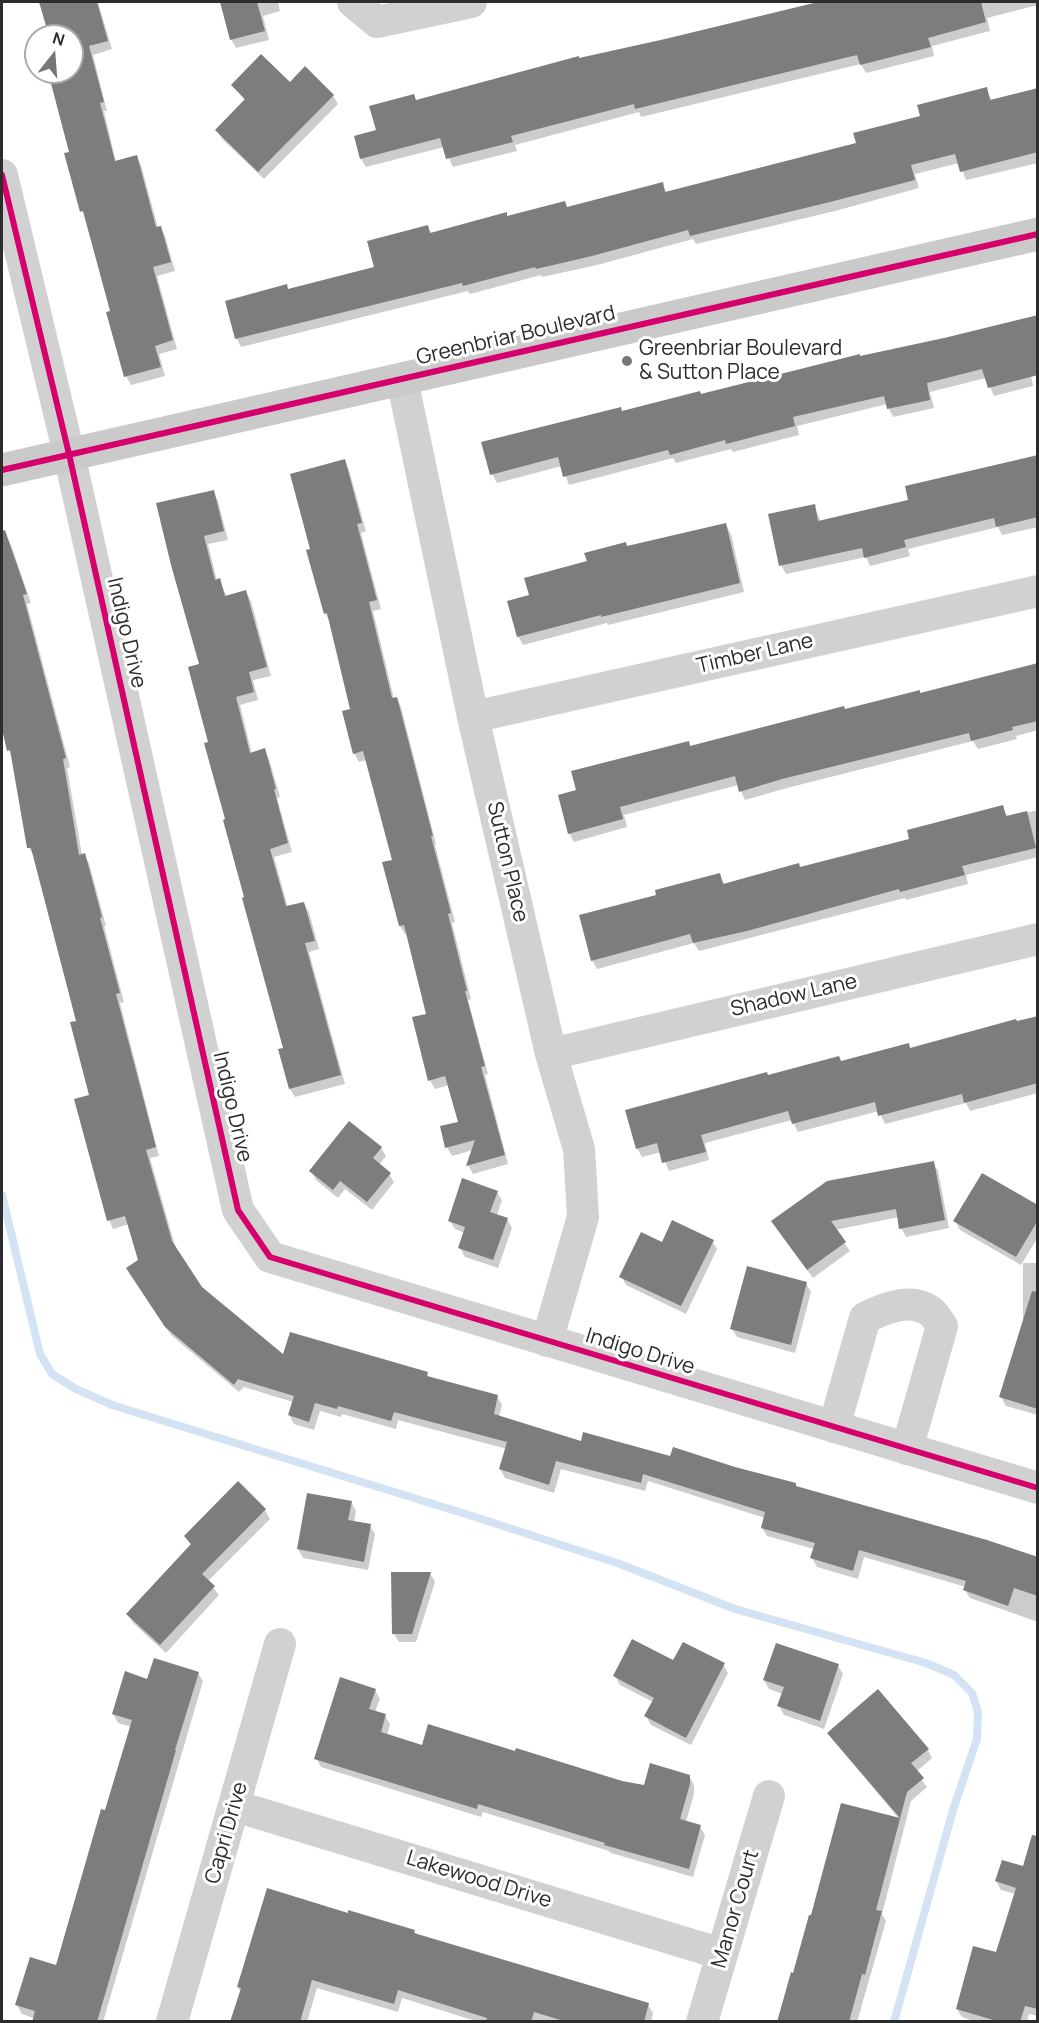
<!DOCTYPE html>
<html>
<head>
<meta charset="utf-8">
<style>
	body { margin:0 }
	#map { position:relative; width:1039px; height:2023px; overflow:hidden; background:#fff; font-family:Manrope,sans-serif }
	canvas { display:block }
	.frame { position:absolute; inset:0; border:3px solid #2c2c2c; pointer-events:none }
	.north { position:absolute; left:24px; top:24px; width:60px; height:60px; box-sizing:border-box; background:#fff; border:2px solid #ababab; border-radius:50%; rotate:17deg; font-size:16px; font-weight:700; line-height:24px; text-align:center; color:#2c2c2c }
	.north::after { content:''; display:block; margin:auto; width:21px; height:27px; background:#767676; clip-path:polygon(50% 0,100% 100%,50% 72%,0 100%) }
</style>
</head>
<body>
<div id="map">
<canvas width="1039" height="2023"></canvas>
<div class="frame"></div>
<div class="north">N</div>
</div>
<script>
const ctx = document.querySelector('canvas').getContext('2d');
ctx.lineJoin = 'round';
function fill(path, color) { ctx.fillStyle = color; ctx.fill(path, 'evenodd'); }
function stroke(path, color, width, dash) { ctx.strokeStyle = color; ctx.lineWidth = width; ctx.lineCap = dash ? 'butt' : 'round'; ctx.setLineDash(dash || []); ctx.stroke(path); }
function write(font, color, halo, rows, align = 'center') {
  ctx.font = font + ' Manrope,sans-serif'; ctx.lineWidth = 6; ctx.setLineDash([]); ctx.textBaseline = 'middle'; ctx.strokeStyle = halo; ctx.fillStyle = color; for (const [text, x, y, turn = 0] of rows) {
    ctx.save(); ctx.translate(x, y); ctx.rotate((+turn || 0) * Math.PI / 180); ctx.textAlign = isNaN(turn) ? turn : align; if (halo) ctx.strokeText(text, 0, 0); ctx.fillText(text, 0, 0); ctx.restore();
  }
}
const shadow = new Path2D(`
	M41,2h57l14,47 -19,6 14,56h-3l12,51 20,-5 5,8 17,63 2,-1 5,9 10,35 -18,5 20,73 -18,5 6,22 -34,9 -5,-9 -14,-64 -46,-158 5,-1 -21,-81h22v-36h-21z
	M221,2h57l2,9 -17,5 6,24 -33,8 -5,-9z
	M825,2h213v3l-51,13 3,13 -58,15 2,10 -68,17 -5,-9 -220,53 -2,-5 -124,33 2,6 -64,16 -9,-20 -78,20 -5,-8 16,-28 39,-30 163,-41z
	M290,84l43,12 5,8 -74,75 -42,-40 -5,-9 28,-29 -12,-16z
	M986,89l6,12 46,-12v74l-72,17 -7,-17 -44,11 4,14 -84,23 -139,33 -3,-5 -96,26 -55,12 -1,-2 -71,19 -2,-3 -227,56 -4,-8 -10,-37 61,-12 88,-22 52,-41 4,7 76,-17 60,-8 94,-25 5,9 191,-49z
	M945,340l86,36 2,10 -39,10 -8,-18 -56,14 4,16 -41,9 -6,-13 -90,22 2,9 -66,17 -2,-3 -55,14 -3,-5 -104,27 -7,-19 -65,17 -5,-9 131,-62 237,-55z
	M1038,457v70l-36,8 -4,-8 -90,22 2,7 -40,10 -4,-9 -80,17 -5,-9 33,-59 7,16 89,-21z
	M345,461l4,9 17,61 -5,2 20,76 -8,2 21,88 3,-1 4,9 35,137 -1,1 20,77 -3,1 19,76 -3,1 20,74 -3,1 23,89 -35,10 -5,-9 5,-15 -21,6 -5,-9 13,-24 -11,-38 -14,4 -5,-9 -2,-65 -21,-81h-2l-5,-8 -16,-63 10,-2 -27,-101 -8,2 -5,-9 -2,-43 -22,-88 -5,-9 -13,-63z
	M213,492l5,9 10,39 -20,4 9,37 2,-1 8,17 19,-5 5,9 20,75 -18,4 5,20 -18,5 12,49 12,-4 5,9 11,38 -3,1 15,54 -18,5 14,51 16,-4 5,8 10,37 -10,3 36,132 -50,13 -5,-8 -10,-39 5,-1 -59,-229 -16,-77 -9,-78 -43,-160z
	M726,525l5,9 13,58 -136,33 -1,-2 -84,22 -5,-9 12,-40 59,-34 39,-14z
	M6,536l5,9 20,58 -4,1 43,163 -3,1 15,87h2l5,8 17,63h-2l20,76 -4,1 39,153 -9,2 26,91 25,39 83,69 143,17 2,4 68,18 5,9 -3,12 83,25 153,26 60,16 3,5 240,70v63l-68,-24 -5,-8 1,-3 -102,-30 -6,22 -41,-12 -5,-9 2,-9 -47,-13 -5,-8 3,-10 -117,-37 -3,10 -84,-22 -7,24 -49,-15 -5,-9 7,-20 -109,-29 -2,9 -54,-15 -1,3 -21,-6 -6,19 -20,-6 -5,-9 4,-13 -49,-15 -5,5 -68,-57 -38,-58 7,-16 -11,-37 -16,5 -4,-9 -31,-198 -44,-166 -5,-8 -16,-90 -4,-8 -7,-28v-184z
	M1038,666v64l-22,6 1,3 -39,10 -5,-8 -186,47 -42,12 -7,-15 -114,30 3,12 -53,15 -5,-9 9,-42 110,-48 3,4 154,-37 76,-15z
	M1002,806l6,11 30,-7v47l-72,18 2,9 -62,16 -1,-2 -206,53 -5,-8 -97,26 -5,-9 66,-64 61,-22 6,11 76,-16 110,-29z
	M1038,1017v76l-68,18 -4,-8 -81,21 -6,-13 -81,21 -6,-12 -87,23 4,17 -40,11 -8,-19 -19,5 -5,-9 131,-72 142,-27z
	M381,1148l5,8 -7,9 10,9 5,8 -22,28 -27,-21 -7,9 -22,-18 -5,-9z
	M933,1163l5,8 11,57 -43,9 -5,-9 -2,-11 -64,13 15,21 -37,27 -35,-48z
	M497,1192l5,8 -5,15 10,4 5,9 -14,40 -33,-11 -5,-9 5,-15 -10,-4 -5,-8z
	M1038,1207v30l-17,28 -61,-35 -5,-9z
	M712,1241l5,8 -31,65 -60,-29 -5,-9 41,-32z
	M1023,1263h15v152l-32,-9 -5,-9 22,-70z
	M806,1283l5,9 -16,61 -58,-16 -5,-8z
	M238,1483l27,27 5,9 -62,62 11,14 -53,58 -33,-30 -5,-9 63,-68 -5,-9z
	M351,1502l5,9 -2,12 16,3 5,8 -7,36 -65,-12 -5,-9z
	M430,1573l5,9 -19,60h-17l-5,-8z
	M674,1662l49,2 5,9 -37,72 -40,-20 -5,-9 7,-14 -33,-17 -5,-9z
	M838,1666l5,8 -19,55 -40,-14 -5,-9 4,-12 -14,-5 -5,-9z
	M198,1673l5,8 -100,341h-70l1,-4 -12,-4 -5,-9 40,-38 75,-240 -14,-4 -5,-9 35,-33z
	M375,1690l5,9 -5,13 10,4 5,8 -3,12 36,11 93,5 129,35 44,-11 5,9v9l-8,28 14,5 5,8 -12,42 -82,-24 -2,-2 -126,-39 -2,5 -160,-50 -5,-9z
	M829,1733l99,17 4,8 -16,14 11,15 -16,14 -29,113 4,7 -29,101h-78l33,-105 30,-113 58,16 -66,-79z
	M1038,1873v143l-9,-2 -2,8h-51l-14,-5 -5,-8 40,-55 18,-60 -14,-4 -5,-9z
	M349,1915l65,16 3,4 231,70 5,8 -2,9h-107l-5,-2 -1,2h-59l-77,-24 -4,14 -81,-24 -10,34h-75l9,-30 -3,-5z`);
const stream = new Path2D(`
	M2,1195l38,159 12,20 24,15 36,16 357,110 151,49 115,45 191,54 28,12 18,18 6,19 -1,27 -24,71 -59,212`);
const building = new Path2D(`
	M39,2h58l11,39 -19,5 15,56 -4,1 15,58 22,-6 19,72 5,-1 10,36 -18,5 20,73 -18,6 6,21 -37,10 -18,-65 4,-1 -27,-100 -3,1 -16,-59 5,-1 -21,-80h24v-36h-23z
	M220,2h37l8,29 -35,9z
	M818,2h163l5,20 -58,16 3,9 -71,18 -3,-10 -222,54 -1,-5 -123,32 2,6 -67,17 -6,-21 -80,21 -6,-23 22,-6 -7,-24 45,-12 2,6 163,-44v2l86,-19z
	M261,54l29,28 15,-16 29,29 -76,77 -43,-42 30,-31 -14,-14z
	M987,87l3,13 48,-12v64l-78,20 -5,-18 -44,11 4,15 -85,22 -140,34 -2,-6 -96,26 -56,13 -1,-2 -72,19 -1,-3 -227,56 -10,-38 62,-17 1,5 86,-22 -7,-26 61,-16 2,8 77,-21v4l58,-15 2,6 96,-25 2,10 191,-49 -3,-10 67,-17 -3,-11z
	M1038,315v60l-50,13 -6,-19 -55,14 3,17 -43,9 -3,-13 -91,21 2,9 -69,18 -1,-4 -55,15 -2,-5 -105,27 -5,-20 -68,18 -9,-33 140,-35 1,4 78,-20 1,3 159,-40v2l84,-18z
	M1038,455v62l-42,10 -2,-9 -90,22 2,7 -42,11 -2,-10 -83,18 -11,-52 47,-10 3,17 90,-21 -3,-14z
	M345,459l17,64 -5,1 20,76 -8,2 23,96 5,-1 36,139h-2l20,77 -3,1 19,77h-2l20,75 -4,1 24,88 -39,11 9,-26 -30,8 -5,-22 18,-4 -13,-46 -17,5 -16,-64 14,-3 -22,-89 -5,1 -17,-64 10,-2 -29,-109 -10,3 -11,-43 8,-2 -23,-96 -3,1 -18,-64 4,-1 -20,-75z
	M214,490l10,41 -20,5 11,44 5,-2 5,18 21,-6 21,77 -18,5 5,20 -18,5 14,56 15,-5 11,41h-2l14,54 -18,6 16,57 18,-4 11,39 -10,2 36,132 -52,14 -11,-40 5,-1 -41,-150 2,-1 -21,-77 2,-1 -21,-76 4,-1 -20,-75 11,-3 -28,-99 -15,-62z
	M726,523l14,60 -139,34v-2l-84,22 -10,-36 22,-6 -5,-17 63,-17 -3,-8 42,-11 1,4z
	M5,530l22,64 -4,1 43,163 -3,1 16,96 6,-2 17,64 -2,1 20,75 -4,1 40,153 -10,3 26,91 30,46 81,67 7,-22 138,40 -1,4 71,19 -4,19 87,27 2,-9 87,24 3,-9 62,20 61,16v3l191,54 51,17v39l-24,-8 -6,18 -45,-16 3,-9 -107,-31 -6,21 -43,-13 5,-15 -54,-15 4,-16 -122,-38 -2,9 -85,-22 -7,24 -50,-16 8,-27 -113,-30 -3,9 -53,-15 -1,3 -22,-6 -6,19 -21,-7 6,-19 -56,-17 -4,6 -69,-58 -39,-59 12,-8 -13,-44 -18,5 -33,-122 15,-4 -19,-73 6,-1 -45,-173h-4l-17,-98 -3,1 -5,-22v-198z
	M1038,663v58l-26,6 1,3 -42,11 -2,-8 -187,46 -43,13 -4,-16 -115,31 3,12 -55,15 -10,-39 18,-5 -5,-19 118,-30 1,5 154,-40 1,3 75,-19v3z
	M1003,805l3,11 21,-5 9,37 -74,18 3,9 -65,17 -1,-3 -152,42 -54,12 -3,-9 -99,27 -12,-46 77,-20 -1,-5 65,-17 3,11 76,-21 1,4 109,-28 -2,-9z
	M1038,1016v67l-74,20 -2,-9 -84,22 -3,-14 -83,22 -4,-13 -87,24 5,17 -44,11 -5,-20 -21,6 -11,-39 142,-38 1,3 71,-19 2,5 68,-18 1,5 106,-29 1,2z
	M349,1121l33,26 -9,11 18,15 -24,29 -27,-21 -7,9 -24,-19z
	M934,1161l11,59 -46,9 -3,-20 -65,12 15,21 -39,28 -36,-49 56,-40z
	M982,1173l56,32v15l-22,37 -63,-36z
	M462,1178l36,13 -8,21 18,6 -15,42 -35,-12 7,-21 -17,-6z
	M672,1220l42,20 -33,66 -62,-29 22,-45 21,10z
	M747,1266l60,16 -16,63 -61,-16z
	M1032,1291l6,1v117l-39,-12z
	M238,1481l28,28 -64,65 13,12 -55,59 -34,-31 65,-70 -7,-8z
	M307,1493l45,8 -4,19 23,4 -7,38 -67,-13z
	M391,1572h40l-19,62h-20z
	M632,1639l41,21 10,-18 42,21 -39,75 -42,-22 10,-18 -41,-22z
	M776,1643l63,21 -19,57 -43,-15 7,-19 -21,-7z
	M154,1658l45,14 -24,78h1l-79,272h-65l3,-11 -20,-6 15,-48 26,8 45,-156 4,1 27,-90 -20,-6 13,-43 22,8z
	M340,1677l36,12 -7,20 17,5 -5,18 41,13 6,-21 87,27 1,-3 106,33 22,4 6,-22 40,12v9l-10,35 21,6 -12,44 -85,-24 1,-2 -127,-39 -1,5 -163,-50z
	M878,1689l51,60 -18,14 13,15 -17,14 -31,118 6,1 -17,64 -3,-1 -13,48h-72l14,-50 2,1 16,-58h2l30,-112 59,15 -73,-85z
	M1032,1835l6,1v173l-13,-3 -5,16h-20l-44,-13 17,-63 23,6 20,-64 -21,-7 7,-21 21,6z
	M267,1888l81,25v-3l67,20 -1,3 235,70 -5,19h-77l-33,-10 -3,10h-45l1,-4 -89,-28 -4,14 -82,-24 -12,42h-70l11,-34 -4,-1z`);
const street = new Path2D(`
	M353,2l24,20 94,-20
	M2,175l67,279 169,756 32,47 768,231
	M402,379l71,338 78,337 28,95 4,68 -36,124
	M473,717l565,-126
	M551,1054l487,-115
	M834,1427l31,-109c19,-10 46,-21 65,-7 5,3 9,11 12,15l-35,123
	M235,1806l487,148
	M172,2022l108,-378
	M702,2022l67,-226`);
const secondary = new Path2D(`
	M2,470l1036,-236`);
const cycleway = new Path2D(`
	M2,175l67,279 169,756 32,47 768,231
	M2,470l1036,-236`);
const markers = [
	[627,361,6,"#767676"]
];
const streetNames = [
	["Greenbriar Boulevard",516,336,-13],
	["Indigo Drive",126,633,77],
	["Timber Lane",755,654,-13],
	["Sutton Place",507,862,77],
	["Shadow Lane",794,996,-13],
	["Indigo Drive",232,1107,77],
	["Indigo Drive",640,1352,17],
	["Capri Drive",227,1833,-74],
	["Lakewood Drive",479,1880,17],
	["Manor Court",736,1909,-74]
];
const poiNames = [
	["Greenbriar Boulevard",639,349],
	["& Sutton Place",639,373]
];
fill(shadow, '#0003');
stroke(stream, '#d4e3f3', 8);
fill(building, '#7d7d7d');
stroke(street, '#d1d1d1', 32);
stroke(secondary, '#cacaca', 33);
stroke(cycleway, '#d6006c', 6);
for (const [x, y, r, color] of markers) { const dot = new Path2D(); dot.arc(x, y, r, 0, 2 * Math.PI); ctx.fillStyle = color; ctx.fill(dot); stroke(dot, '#fff', 2); }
write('21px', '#2c2c2c', '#fff', streetNames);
write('21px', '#2c2c2c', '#fff', poiNames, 'left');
</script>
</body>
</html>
